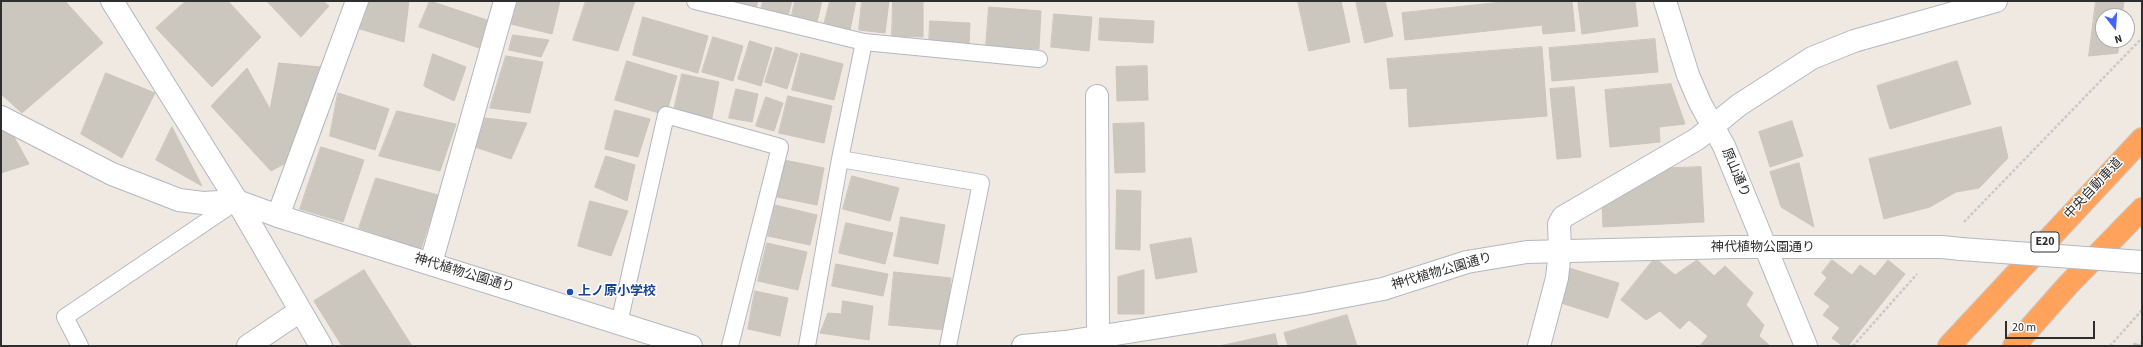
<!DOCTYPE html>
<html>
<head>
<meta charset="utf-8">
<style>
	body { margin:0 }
	#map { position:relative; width:2143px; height:347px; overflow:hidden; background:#efe9e1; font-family:"Source Sans 3",sans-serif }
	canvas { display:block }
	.frame { position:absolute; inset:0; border:2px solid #2e2e2e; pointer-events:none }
	.north { position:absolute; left:2095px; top:8px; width:40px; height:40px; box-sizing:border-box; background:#fff; border:1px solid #ababab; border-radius:50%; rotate:163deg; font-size:11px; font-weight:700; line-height:16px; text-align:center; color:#2e2e2e }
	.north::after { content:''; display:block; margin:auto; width:14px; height:18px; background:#4264fb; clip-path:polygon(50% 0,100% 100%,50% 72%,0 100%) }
	.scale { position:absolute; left:2005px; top:321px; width:90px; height:18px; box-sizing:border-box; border:2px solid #2e2e2e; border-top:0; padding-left:5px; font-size:12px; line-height:14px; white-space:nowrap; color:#2e2e2e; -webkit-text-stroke:3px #fff; paint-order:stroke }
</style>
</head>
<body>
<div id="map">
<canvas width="2143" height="347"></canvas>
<div class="frame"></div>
<div class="north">N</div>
<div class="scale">20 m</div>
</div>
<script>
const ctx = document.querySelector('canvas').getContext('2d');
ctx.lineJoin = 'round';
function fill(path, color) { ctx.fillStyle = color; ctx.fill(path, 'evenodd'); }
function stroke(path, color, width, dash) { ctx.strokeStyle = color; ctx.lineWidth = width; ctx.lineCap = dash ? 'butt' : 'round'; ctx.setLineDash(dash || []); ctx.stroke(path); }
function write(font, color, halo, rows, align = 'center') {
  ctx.font = font + ' "Source Sans 3","Noto Sans JP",sans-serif'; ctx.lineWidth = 3; ctx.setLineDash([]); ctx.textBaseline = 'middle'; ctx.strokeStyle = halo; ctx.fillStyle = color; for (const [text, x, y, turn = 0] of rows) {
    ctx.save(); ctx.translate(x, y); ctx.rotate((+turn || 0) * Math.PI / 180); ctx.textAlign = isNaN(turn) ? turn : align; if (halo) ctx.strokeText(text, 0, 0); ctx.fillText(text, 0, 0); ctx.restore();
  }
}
const building = new Path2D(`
	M1,1h64l38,42 -81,70 -21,-19z
	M186,1h42l33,36 -49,50 -56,-59z
	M267,1h56l6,5 -28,31z
	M370,1h39l-5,41 -44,-13z
	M430,1l57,19 -8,28 -60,-21z
	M517,1h43l-8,33 -41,-10z
	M586,1h49l-17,50 -45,-11z
	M731,1h27l-2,7z
	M763,1h29l-4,15 -27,-7z
	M795,1h27l-5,21 -25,-7z
	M830,1h26l-6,29 -26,-5z
	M862,1h27l-4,32 -26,-3z
	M893,1h30v36l-31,-1z
	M1298,1h43l9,41 -41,9z
	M1356,1h29l8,35 -28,7z
	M1512,1h60l3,30 -32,3 -1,-9 -137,15 -3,-27z
	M1592,1h43l3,25 -56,8 -4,-31z
	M2096,1h28l-2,15h-19v24h16l-1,13 -29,3z
	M989,7l52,4 -2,38 -53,-3z
	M1054,14l38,3 -3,34 -38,-4z
	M643,17l65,19 -10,37 -65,-18z
	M1100,18l54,3 -1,22 -54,-3z
	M930,21l40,2 -1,24 -40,-2z
	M513,35l36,5 -8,17 -32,-7z
	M713,37l30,9 -10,35 -31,-9z
	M1655,39l3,33 -106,9 -3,-33z
	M750,41l22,7 -11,38 -23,-7z
	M776,47l22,7 -11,35 -22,-7z
	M1542,47l5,69 -138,11 -2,-39 -17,1 -3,-30z
	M801,53l42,11 -9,36 -42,-10z
	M433,54l33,13 -12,34 -30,-15z
	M506,56l37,6 -13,51 -40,-5z
	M627,61l50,15 -11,39 -51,-15z
	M1957,61l14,43 -81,25 -13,-43z
	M279,63l42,4 -35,96 -15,8 -60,-65 36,-38 23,41z
	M1147,66l1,34 -31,1 -1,-34z
	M106,73l49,20 -33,65 -41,-24z
	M682,74l37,8 -8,41 -38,-8z
	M1671,84l14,40 -26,3 1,15 -50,5 -5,-57z
	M1574,87l7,70 -24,2 -7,-70z
	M736,89l22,5 -6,28 -23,-4z
	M338,93l51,16 -14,41 -45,-14z
	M788,96l44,10 -8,37 -45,-10z
	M766,97l17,6 -9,28 -18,-5z
	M615,110l35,9 -12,38 -33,-8z
	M397,111l59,13 -16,47 -61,-15z
	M485,118l42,5 -16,36 -36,-12z
	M1792,121l11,35 -33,11 -11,-35z
	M1144,123l1,49 -30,1 -2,-49z
	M8,126l21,38 -28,9v-41z
	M172,127l30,59 -46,-26z
	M2001,127l7,31 -29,30 -23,4 -26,15 -46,12 -15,-60z
	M321,147l43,13 -21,62 -43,-13z
	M606,156l29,9 -8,36 -32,-14z
	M784,160l40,8 -7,37 -40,-8z
	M1799,163l15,64 -33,-20 -11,-35z
	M1701,167l3,55 -101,5 -1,-24 67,-35z
	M852,176l47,12 -9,33 -47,-12z
	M376,178l62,17 -17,54 -62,-21z
	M1117,190l24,1 -1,59 -24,-1z
	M590,201l38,10 -17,45 -33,-10z
	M775,205l42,10 -7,30 -42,-9z
	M901,217l44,8 -7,39 -44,-8z
	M846,223l47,10 -8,31 -46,-11z
	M1191,238l6,34 -41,7 -6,-34z
	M767,243l40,9 -9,38 -40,-9z
	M1655,258l20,17 22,-15 17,16 11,-10 28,27 -7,12 18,20 -5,11 11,10h-70l8,-10 -19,-16 -9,9 -20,-18 -14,9 -25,-20z
	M1832,260l20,15 8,-10 15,11 13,-16 17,14 -57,72h-5l-11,-8 8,-10 -17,-13 7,-9 -16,-12 13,-16 -5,-5z
	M836,264l52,10 -5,22 -51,-10z
	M1569,268l50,15 -11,35 -50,-16z
	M364,270l48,76h-70l-28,-45z
	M1144,270v44h-26v-37z
	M894,272l57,6 -5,52 -57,-5z
	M755,291l33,7 -8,38 -32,-7z
	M843,301l30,5 -4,34 -49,-7 8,-20 13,1z
	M1347,315l10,31h-69l-4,-13z
	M1275,334l3,12h-58z
	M2142,337v9h-9l1,-3 6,2z`);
const path = new Path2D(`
	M1964,222l178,-184
	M1853,346l64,-72
	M2110,346l32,-36`);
const service = new Path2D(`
	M695,1l169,41 175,17
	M840,159l141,24 -33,163
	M619,323l47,-208 114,32 -50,199
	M80,346l-15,-29 172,-116
	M807,346l33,-187 24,-117`);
const minor = new Path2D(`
	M1097,96l1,240
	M1,117l111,57 67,26 24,3 34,-2 84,145
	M278,216l79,-215
	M431,263l74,-262
	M248,346l52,-35
	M1539,346l18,-68 3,-27 -1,-27 4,-7 134,-78 42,-34 73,-47 42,-17 142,-40`);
const tertiary = new Path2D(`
	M112,1l125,200 41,15 413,130
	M1665,1l23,74 12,28 24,43 82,200
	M1023,346l42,-4 239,-38 79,-15 84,-27 60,-10 205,-5h210l19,2`);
const motorway = new Path2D(`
	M1949,346l193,-207
	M2014,346l54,-61 74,-76`);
const tertiaryBridge = new Path2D(`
	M1961,249l181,13`);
const markers = [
	[570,292,4,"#1a4fb4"]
];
const shields = [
	[2045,242,28]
];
const shieldNames = [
	["E20",2045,242]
];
const streetNames = [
	["原山通り",1735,173,67],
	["中央自動車道",2094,189,-47],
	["神代植物公園通り",1763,248],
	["神代植物公園通り",1442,272,-16],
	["神代植物公園通り",464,274,17]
];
const transitNames = [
	["上ノ原小学校",578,292]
];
fill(building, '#cbc7bf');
stroke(building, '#cbc5ba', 1);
stroke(service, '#b4b7c1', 18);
stroke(minor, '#b4b7c1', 24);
stroke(tertiary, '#b4b7c1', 24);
stroke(motorway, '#c9c9c9', 24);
stroke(path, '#c9c9c9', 2.5, [3, 2]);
stroke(service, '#fff', 16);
stroke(minor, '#fff', 22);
stroke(tertiary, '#fff', 22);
stroke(motorway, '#ffa35c', 22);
stroke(tertiaryBridge, '#b4b7c1', 24, []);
stroke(tertiaryBridge, '#fff', 22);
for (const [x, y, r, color] of markers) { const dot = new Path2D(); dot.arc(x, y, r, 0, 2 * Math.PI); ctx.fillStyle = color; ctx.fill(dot); stroke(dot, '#fff', 1.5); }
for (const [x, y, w] of shields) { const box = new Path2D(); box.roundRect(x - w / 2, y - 10, w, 20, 3); ctx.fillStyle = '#fff'; ctx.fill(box); stroke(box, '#2e2e2e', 1); }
write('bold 12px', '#2e2e2e', null, shieldNames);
write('13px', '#2e2e2e', '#fff', streetNames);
write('bold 13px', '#164399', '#fff', transitNames, 'left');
</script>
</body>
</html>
